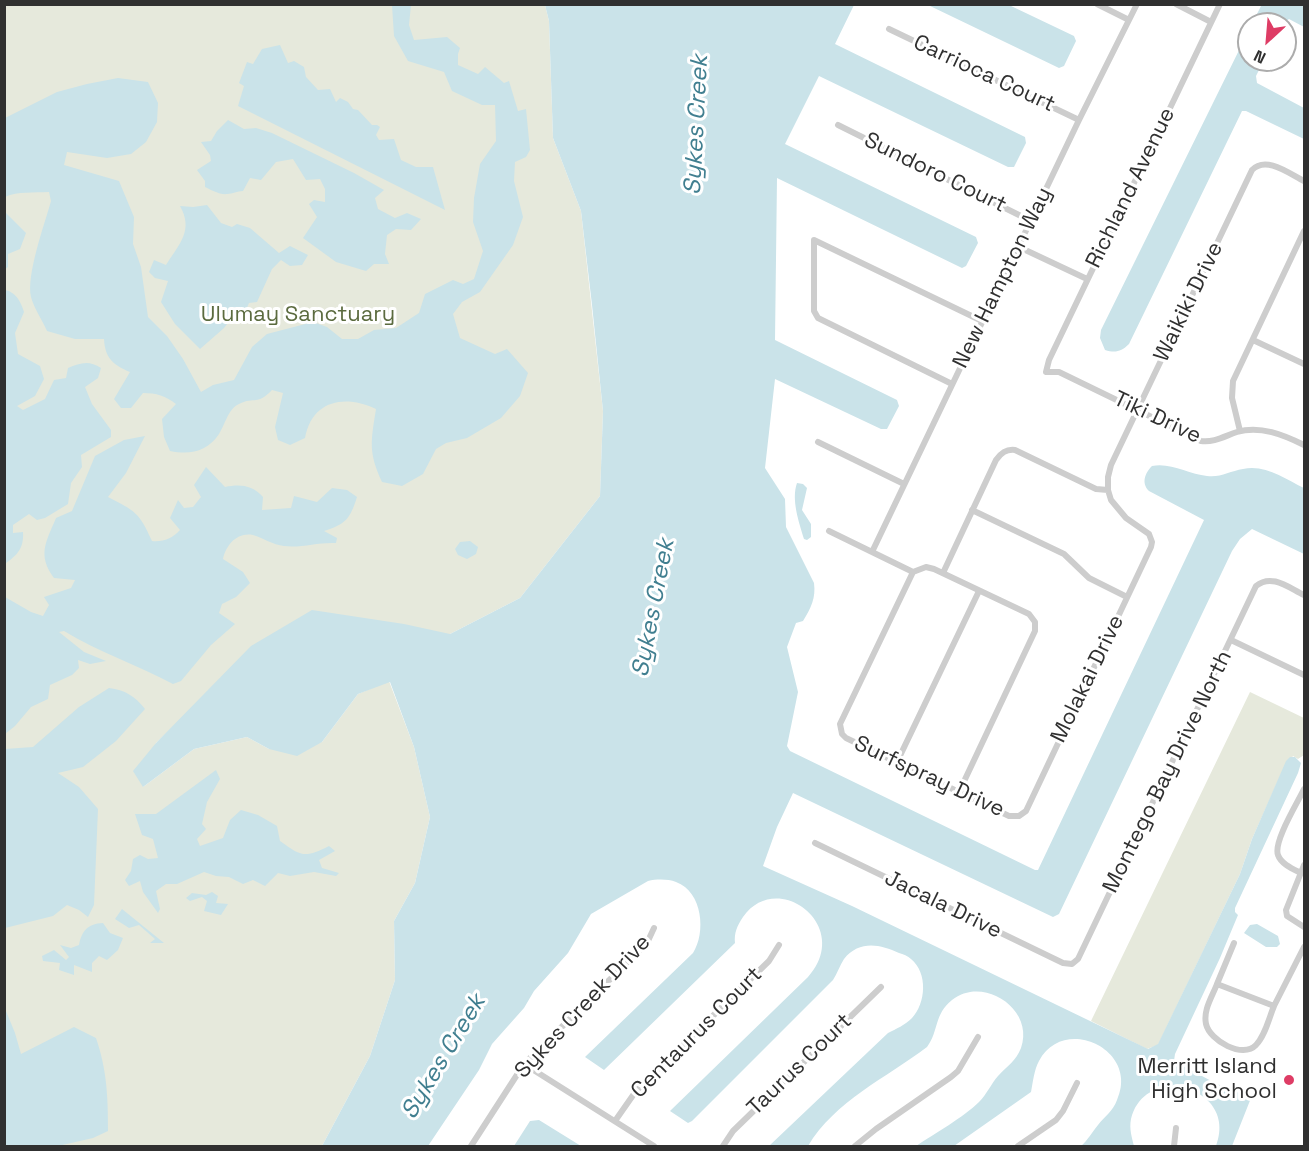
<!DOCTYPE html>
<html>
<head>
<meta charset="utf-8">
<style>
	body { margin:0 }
	#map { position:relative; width:1309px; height:1151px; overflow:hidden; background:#fff; font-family:"Space Grotesk",sans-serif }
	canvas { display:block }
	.frame { position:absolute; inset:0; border:6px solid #303030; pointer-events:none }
	.north { position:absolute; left:1237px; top:12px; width:60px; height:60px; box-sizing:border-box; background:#fff; border:2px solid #acacac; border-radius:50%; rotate:206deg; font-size:16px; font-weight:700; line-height:24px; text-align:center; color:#303030 }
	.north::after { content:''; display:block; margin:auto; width:21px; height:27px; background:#de3c65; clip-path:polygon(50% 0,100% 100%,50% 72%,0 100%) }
</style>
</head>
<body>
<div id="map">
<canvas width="1309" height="1151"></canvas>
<div class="frame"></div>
<div class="north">N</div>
</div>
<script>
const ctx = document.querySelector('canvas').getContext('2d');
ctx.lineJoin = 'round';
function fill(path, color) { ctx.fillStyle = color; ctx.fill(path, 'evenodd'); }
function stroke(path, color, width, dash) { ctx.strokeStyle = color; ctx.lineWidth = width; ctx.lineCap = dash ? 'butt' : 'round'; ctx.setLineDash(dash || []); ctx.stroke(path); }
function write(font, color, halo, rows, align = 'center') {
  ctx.font = font + ' "Space Grotesk",sans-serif'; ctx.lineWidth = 6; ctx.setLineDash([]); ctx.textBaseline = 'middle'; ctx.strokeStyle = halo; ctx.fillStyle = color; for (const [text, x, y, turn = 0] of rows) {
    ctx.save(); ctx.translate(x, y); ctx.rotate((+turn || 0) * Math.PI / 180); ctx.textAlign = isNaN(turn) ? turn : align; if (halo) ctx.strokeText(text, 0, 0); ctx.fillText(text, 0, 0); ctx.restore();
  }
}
const green = new Path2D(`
	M4,5h541l4,16 4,117 28,73 22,200 -3,85 -80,102 -70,36 -258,75 -36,34 -13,44 51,-38 53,-12 22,12 53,-7 36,-48 31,-13 25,66 16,70 -15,66 -21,38 1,59 -25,76 -48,90h-317z
	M1250,692l54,26v37l-6,4 -5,-3 -12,18 -29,65 -12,35 -82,171 -11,4 -56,-28z`);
const water = new Path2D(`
	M1262,4l42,1v22l-15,-8 -7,5h-30z
	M392,5h19l-2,20 5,15 33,-3 13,11 -2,6v11l20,9 7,-7 19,16 5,-2 9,30 8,-2 4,41 -4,7 -11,5 -1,19 9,36 -10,28 -33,47 -18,10 -9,12 7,24 35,16 12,-5 21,24 -8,23 -19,22 -34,20 -21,5 -10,6 -13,25 -21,12 -20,-4c-14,-30 -11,-41 -6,-73 -31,-15 -64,-9 -71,29l-15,7 -12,-5 -3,-13 8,-34 -11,-3c-15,16 -17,6 -33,14 -11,5 -14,21 -20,30 -12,18 -29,21 -49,17l-6,-14 -2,-18 14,-15c-10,-8 -20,-11 -33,-11l-12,15h-10l-7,-9 16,-27c-17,-7 -25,-14 -26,-33h-29l-28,-8c-5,-11 -13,-23 -16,-34 -5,-22 14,-74 20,-96l-2,-9c-15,1 -31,-1 -44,5v-79l52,-26 30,-8 31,-6 30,4 10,21 -1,19 -11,20 -15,12 -24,4 -40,-6 -3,13 55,16 15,36 -1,27 8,23 7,50 19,19 16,23 18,33 12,-7 21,-5 18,-33 15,-13 46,-12 14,5 15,12h16l16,-9 22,-2 23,-15 6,-19 28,-14 10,4 11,-5 9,-28 -10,-29 1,-24 6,-34 16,-23 -1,-36h-13l-30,-14 -8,-19 -36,-11 -14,-25z
	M545,5h309l-19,39 190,93 1,6 -12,24h-6l-189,-91 -34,68 191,93 2,6 -12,23 -4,2 -185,-90 -2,162 122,60 2,6 -12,23h-6l-106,-50 -10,89 20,31 1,28 28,56c2,15 -3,25 -11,38l-7,2 -9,24 11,45 -11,54 3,5 245,119h3l166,-350 -55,-29c-8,-8 -4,-18 3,-25 18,-4 37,8 55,10 13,2 23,-5 36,-7 22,-5 42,10 61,19v66l-52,-25 -12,10 -8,12 -173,363 -6,3 -260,-124 -16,34 -14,39 89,40 296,143 10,-5 82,-170 12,-35 34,-78 4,-4h5l6,6 -3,10 -63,135v4l3,3 -18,43 -45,96 -1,7 41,22 36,15 -19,48h-16c23,-59 -71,-85 -85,-27 -2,10 1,19 3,27h-53c7,-6 11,-14 17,-21 6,-8 15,-14 19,-25 23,-50 -53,-86 -78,-39 -5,9 -6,21 -8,31l-77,54h-38c18,-12 48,-29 63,-44 8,-8 12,-18 19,-26 9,-10 18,-15 23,-28 14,-39 -38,-73 -69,-48 -18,14 -13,31 -25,47 -41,31 -92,54 -119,99h-39l119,-113c8,-4 17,-8 24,-15 14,-15 16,-45 -1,-59 -3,-3 -8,-5 -12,-6 -19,-9 -40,-13 -55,6 -4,6 -7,15 -11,21l-141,141 -4,2 -18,-12 138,-134c46,-51 -31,-109 -65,-60 -6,9 -9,16 -8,26l-131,127 -19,-13 108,-104c13,-20 10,-61 -17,-71 -8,-3 -19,-3 -28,-1l-57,33 -23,39 -34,38 -10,17 -32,36 -13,26 -51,76h-106l48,-90 25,-76 -1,-59 21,-38 15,-66 -16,-70 -24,-65 -32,12 -36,48 -25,14 -28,-7 -22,-12 -53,12 -51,38 -10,-16 23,-28 95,-97 61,-36 92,14 46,10 70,-36 80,-102 3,-85 -11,-106 -11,-94 -28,-73 -4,-117z
	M928,5h81l65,31 2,5 -12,25 -5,2z
	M1249,30v30h15l-8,16 1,7 47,25v31l-58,-28h-4l-113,233c-8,8 -14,9 -24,6l-5,-12 1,-8z
	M280,45l8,18 6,-2 10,6 2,10 12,13 12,-1 6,13 4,-4 8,4 5,7 5,1 14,15h5l3,2 -4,8 3,5 15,-1 7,21 15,7h17l12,43 -207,-104 6,-20 -5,-3 8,-21 6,2 9,-15z
	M228,120l16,9 12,-1 16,5 82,40 30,17 -9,8 3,11 17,9 12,-5 14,6 -10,11 -15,-1 -9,6 -2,19 4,10h-15l-8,7 -30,-9 -33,-24 14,-21 -8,-13 5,-4 11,2v-13l-5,-10 -14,1 -13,-21 -17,3 -15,18 -11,-2 -7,13c-6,0 -10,3 -16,3 -7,1 -16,-4 -22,-7v-6l-8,-11 14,-9 -1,-6 -9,-13 10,-1 6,-10z
	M207,205l14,18 11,4 5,-3 13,4 29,25 11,-7 18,9 -6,10 -12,1 -9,-6 -9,9 -15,33 -8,1 -5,12h-10l-10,13 -24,21 -25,-25 -14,-22 7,-21 -13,-3 -6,-6 5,-12 12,5c13,-21 28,-34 14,-59l13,1z
	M5,212l21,21 -6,16 -12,5v13l-3,2z
	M5,290c11,2 16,12 19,22l-9,21 3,21 22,12 4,13 -9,17 -18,10 6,4 22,-11 9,-19 12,-2 2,-10c12,-5 21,-8 33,0l-3,10 -13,9 7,17 19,26v7l-30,18 1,12 -11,16 -3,21 -23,14 -8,2 -8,-6 -16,11v8l10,-1c1,17 -6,23 -18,32z
	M145,436l-19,37 -18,24c27,14 31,15 44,44 11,1 20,-2 28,-11l-10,-12 8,-18 6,8 9,-1 8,-10 -7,-12 12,-18 19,20c15,-3 27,-2 38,10l-1,13 29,-2 3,-12 23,6 15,-14 15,2 10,7c-7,22 -11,27 -33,34l13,7 -1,5c-18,-1 -34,5 -52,3 -11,-1 -21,-8 -31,-11 -16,-3 -27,10 -30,24l20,13 7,11 -14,14 -14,7 -3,9 16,11 -24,21 -30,36 -8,3c-35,-19 -75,-32 -109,-53l-5,1 25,20 22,9 -16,3 -12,-4 1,8 -7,7 -22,10 -2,14 -17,8 -16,19 -10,8v-137l26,15 12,4 6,-11 -5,-8 27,-9 4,-8 -21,-2c-17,-23 -8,-36 2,-60l16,-7 23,-55 29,-16z
	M797,483l6,1 4,4 -5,22 9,14v13l-4,3 -3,-1c-5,-17 -13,-39 -7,-56z
	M470,541l8,6 -2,7 -9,5 -9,-4 -3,-6 5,-7z
	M109,688c16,2 26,8 36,21l-29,32 -33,26 -25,6 21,14 19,22 -4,96 -6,12 -9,-7 -12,-5 -14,11 -48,12v-179l28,-2 46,-40z
	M216,770l4,9 -13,23 -5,22 4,5 -9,10 3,7 23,-8 7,-18 11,-10 17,5 19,11 3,15c22,16 25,17 49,5l6,5 -16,9 3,8 17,5 -3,3 -22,-4 -24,4 -12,-3 -13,13 -12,-6 -10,4 -14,-7 -13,-1 -12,-4 -27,12h-11l-10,7 4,18 -2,4 -15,-21 -3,-11 -11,5 -4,-6 6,-9 2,-12 7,-4 8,4 10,-1 -5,-19 -11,-4 -7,-21h21z
	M212,892l6,4 -2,7 12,1 -7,11 -17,-4 3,-10 -5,-4 -12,4 -4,-3 6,-5 14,2z
	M122,909l42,34h-14l5,-4 -16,-14 -10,3 -14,-9z
	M103,923l7,10 13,5 -5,12 -11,10 -8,-4 -7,7v9l-18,-7v10l-15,-5 1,-7 -17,-2 -1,-5 12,-6 12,10 3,-3 -9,-12 11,3 8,-3c3,-15 9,-21 24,-22z
	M1257,924l21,12 2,8 -3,3h-11l-22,-14 6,-8z
	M5,1011h1l9,22 6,21 53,-27 22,11c11,32 12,59 12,93l-15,7 -35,8h-53z
	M539,1120l42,26h-67l16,-25z`);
const minor = new Path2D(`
	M1097,4l32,16
	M1176,4l35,18
	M1220,4l-171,356 -3,12h13l142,69c12,2 24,-5 36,-9 23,-7 47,3 67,13
	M889,29l190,91
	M838,125l193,96
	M1019,247l68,32
	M1253,340l51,24
	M952,384l-134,-66 -4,-7v-71l168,81
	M1240,431l-8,-33 1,-17 71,-150
	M818,442l86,42
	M1108,490v-13l3,-12 141,-295c14,-15 38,4 52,11
	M972,510l92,44 25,24 38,19
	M829,531l84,41 13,-5 8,2 95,45 6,8v9l-76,161
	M872,552l207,-432 58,-116
	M913,572l-73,152 2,10 4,4 163,78h10l7,-5 125,-264 1,-5 -3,-8 -23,-16 -15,-18 -3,-10 -12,-1 -81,-39c-9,-1 -14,3 -19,10l-53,113
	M1231,640l73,35
	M897,762l82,-171
	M815,843l248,120 9,1 6,-5 178,-373c16,-13 33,2 48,9
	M1304,865l-18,45 1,6 17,11
	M1301,873c-8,-4 -20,-9 -23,-18 -5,-13 20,-53 26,-66
	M1217,984l17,-41
	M1274,1006c-5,12 -9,30 -18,39 -13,14 -46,-4 -50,-21 -3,-14 6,-27 11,-40l57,22 30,-59
	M524,1064l130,82
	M615,1121l21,-30 133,-130 10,-16
	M471,1146l53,-82 123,-121 7,-15
	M723,1146l10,-15 148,-144
	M855,1146l21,-17 75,-52 7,-6 20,-34
	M1018,1146l38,-26 7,-9 14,-28
	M1174,1146l2,-18`);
const markers = [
	[1289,1080,6,"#de3c65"]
];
const streetNames = [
	["Carrioca Court",984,74,25],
	["Sundoro Court",935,173,26],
	["Richland Avenue",1131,188,-64],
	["New Hampton Way",1003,278,-64],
	["Waikiki Drive",1189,302,-64],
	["Tiki Drive",1157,418,25],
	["Molakai Drive",1088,679,-64],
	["Montego Bay Drive North",1168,772,-64],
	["Surfspray Drive",929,777,25],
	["Jacala Drive",943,905,26],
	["Sykes Creek Drive",583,1007,-47],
	["Centaurus Court",697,1033,-45],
	["Taurus Court",800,1065,-44]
];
const parkNames = [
	["Ulumay Sanctuary",298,315]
];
const poiNames = [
	["Merritt Island",1277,1067],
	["High School",1277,1092]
];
const waterNames = [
	["Sykes Creek",697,125,-87],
	["Sykes Creek",654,608,-79],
	["Sykes Creek",444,1057,-59]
];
fill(green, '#e6e9dc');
fill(water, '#cae3e9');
stroke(minor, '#cdcdcd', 6);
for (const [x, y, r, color] of markers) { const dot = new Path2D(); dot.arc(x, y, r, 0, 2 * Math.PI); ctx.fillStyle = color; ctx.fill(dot); stroke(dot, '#fff', 2); }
write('22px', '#303030', '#fff', streetNames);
write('22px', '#5b6b3f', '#fff', parkNames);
write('22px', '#303030', '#fff', poiNames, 'right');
write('italic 24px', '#417f90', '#fff', waterNames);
</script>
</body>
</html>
